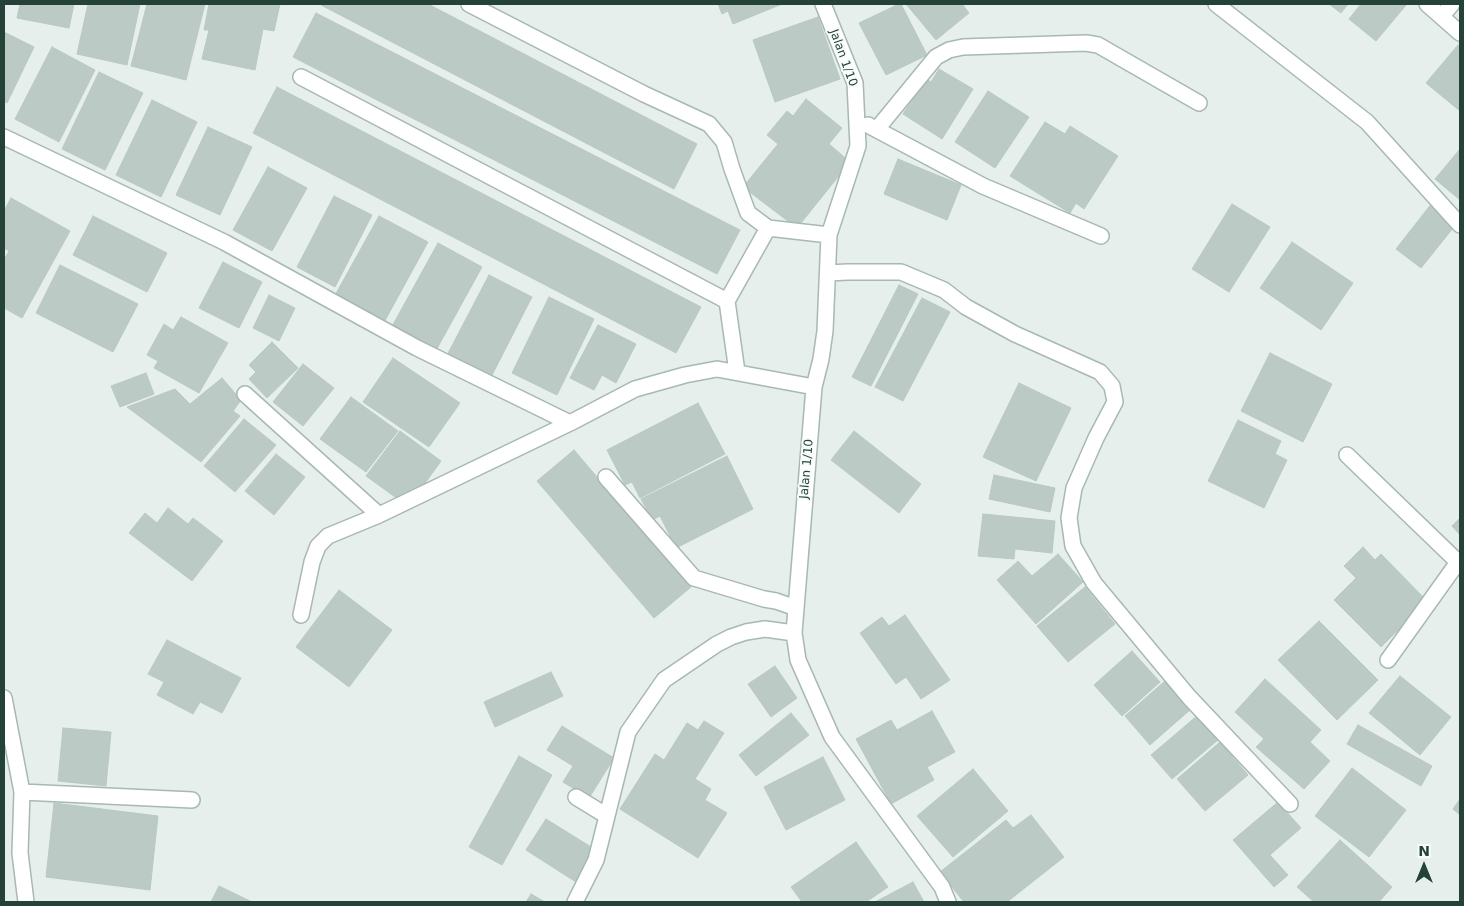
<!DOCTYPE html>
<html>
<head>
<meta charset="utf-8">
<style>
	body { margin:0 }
	#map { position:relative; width:1464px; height:906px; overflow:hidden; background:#e6efeb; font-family:"DejaVu Sans",sans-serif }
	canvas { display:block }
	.frame { position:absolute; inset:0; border:5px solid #24423a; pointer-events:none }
	.north { position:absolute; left:1399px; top:841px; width:50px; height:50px; -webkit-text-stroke:4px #f7fbf9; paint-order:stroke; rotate:0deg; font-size:14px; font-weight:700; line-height:20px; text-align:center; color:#24423a }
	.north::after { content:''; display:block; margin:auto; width:18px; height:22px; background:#24423a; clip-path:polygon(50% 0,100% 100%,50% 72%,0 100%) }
</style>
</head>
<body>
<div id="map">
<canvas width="1464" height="906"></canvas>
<div class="frame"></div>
<div class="north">N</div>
</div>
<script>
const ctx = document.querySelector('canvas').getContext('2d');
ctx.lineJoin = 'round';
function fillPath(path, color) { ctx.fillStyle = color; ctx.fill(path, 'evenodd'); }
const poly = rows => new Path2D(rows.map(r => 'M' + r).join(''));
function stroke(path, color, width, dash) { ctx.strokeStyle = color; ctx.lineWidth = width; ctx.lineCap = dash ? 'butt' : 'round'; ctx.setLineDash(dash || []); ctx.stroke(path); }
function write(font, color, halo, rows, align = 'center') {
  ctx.font = font + ' "DejaVu Sans",sans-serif'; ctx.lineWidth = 4; ctx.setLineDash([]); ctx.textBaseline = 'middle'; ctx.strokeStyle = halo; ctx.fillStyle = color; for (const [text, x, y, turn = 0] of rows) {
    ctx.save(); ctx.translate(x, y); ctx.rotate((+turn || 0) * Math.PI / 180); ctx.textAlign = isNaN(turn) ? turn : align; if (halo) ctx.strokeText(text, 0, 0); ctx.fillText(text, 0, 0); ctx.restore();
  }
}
const building = poly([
	[20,4,74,4,69,28,17,18,20,4],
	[88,4,140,4,127,65,77,54,88,4],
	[147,4,205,4,186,80,131,66,147,4],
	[209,4,280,4,274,31,263,29,255,70,202,59,209,30,204,30,209,4],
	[322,4,428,4,697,144,674,189,321,5,322,4],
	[718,4,782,4,733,24,728,11,722,14,718,4],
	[899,4,901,4,927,55,886,75,859,23,899,4],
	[906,4,962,4,969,13,936,40,906,4],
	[1329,4,1348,4,1341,13,1329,4],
	[1361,4,1407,4,1376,41,1349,19,1361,4],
	[316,13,740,230,717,274,293,57,316,13],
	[818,17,840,79,775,102,753,40,818,17],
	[4,32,34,47,7,103,4,101,4,32],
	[1458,45,1460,48,1460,111,1426,83,1458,45],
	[52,47,95,70,59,142,15,119,52,47],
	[939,69,973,89,942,139,903,114,926,79,931,82,939,69],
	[99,72,143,93,105,170,62,149,99,72],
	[277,87,701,307,676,353,253,133,277,87],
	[988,91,1029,117,995,168,955,142,988,91],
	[806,99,842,128,829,144,850,162,797,228,743,187,778,144,767,135,787,111,793,116,806,99],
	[152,100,197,122,161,197,116,175,152,100],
	[1045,122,1065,134,1070,126,1118,156,1084,209,1076,203,1070,213,1010,176,1045,122],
	[208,127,252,147,220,215,176,195,208,127],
	[1460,149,1460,200,1435,179,1460,149],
	[898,159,961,185,947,220,884,194,898,159],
	[268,167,307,188,272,251,233,230,268,167],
	[334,196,372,215,335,287,297,267,334,196],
	[11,198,70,231,22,318,4,308,4,260,9,251,4,248,4,211,11,198],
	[1432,203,1457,223,1421,268,1396,249,1432,203],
	[1232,204,1270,227,1229,292,1192,269,1232,204],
	[93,216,167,253,147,292,73,255,93,216],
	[379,216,428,242,382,326,333,299,379,216],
	[1292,242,1353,283,1321,330,1260,288,1292,242],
	[438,243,482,267,434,354,390,330,438,243],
	[223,262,262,282,239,328,199,308,223,262],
	[60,265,138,304,113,352,36,313,60,265],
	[489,275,532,297,489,381,445,359,489,275],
	[899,285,918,294,871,386,852,377,899,285],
	[269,295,295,308,279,341,253,328,269,295],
	[549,297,594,319,557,395,512,373,549,297],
	[922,298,950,312,903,401,875,387,922,298],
	[181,317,228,343,199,393,154,368,158,361,147,355,164,324,173,330,181,317],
	[598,325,636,344,616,383,602,375,594,390,570,378,598,325],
	[272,342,298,368,267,398,249,379,256,372,249,365,272,342],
	[1270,353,1332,384,1303,442,1241,411,1270,353],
	[393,358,460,403,429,447,363,402,393,358],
	[303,364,334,388,303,426,273,402,303,364],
	[146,373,154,394,120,407,111,386,146,373],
	[222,378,241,400,233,411,240,416,201,462,127,407,175,389,190,404,222,378],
	[1019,383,1071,408,1036,481,983,457,1019,383],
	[351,397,398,431,366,472,320,439,351,397],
	[698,403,725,454,640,498,632,482,625,485,607,450,698,403],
	[244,419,276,445,235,492,204,466,244,419],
	[1238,420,1281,441,1275,454,1287,460,1264,508,1208,481,1238,420],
	[400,431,441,461,418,493,412,488,402,502,366,476,400,431],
	[854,431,921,484,899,513,831,460,854,431],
	[574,450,691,587,654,618,537,481,574,450],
	[276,454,305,477,274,515,245,491,276,454],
	[727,456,753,509,676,548,660,516,652,520,641,499,727,456],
	[994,475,1055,488,1050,512,989,499,994,475],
	[168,508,188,524,193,518,223,541,192,581,129,533,145,513,157,523,168,508],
	[983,514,1055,521,1052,553,1015,549,1014,559,978,556,983,514],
	[1460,518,1460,535,1452,526,1460,518],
	[1363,547,1375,560,1381,554,1427,601,1381,647,1334,600,1356,578,1344,566,1363,547],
	[1058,554,1083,582,1036,624,997,580,1018,561,1032,576,1058,554],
	[1085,587,1115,624,1068,662,1037,626,1085,587],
	[339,590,392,630,349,687,296,647,339,590],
	[905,615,950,680,921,699,906,677,896,684,860,633,882,617,889,626,905,615],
	[1319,621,1378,680,1337,720,1278,660,1319,621],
	[167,640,241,678,222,713,200,702,193,714,157,695,164,682,148,674,167,640],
	[1132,651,1160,682,1122,716,1094,685,1132,651],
	[775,666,797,698,771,717,748,684,775,666],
	[551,672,563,696,495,727,484,702,551,672],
	[1400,676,1451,717,1420,755,1369,713,1400,676],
	[1265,679,1321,730,1310,742,1330,761,1304,789,1256,747,1264,739,1235,712,1265,679],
	[1165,681,1191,709,1150,745,1125,716,1165,681],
	[932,711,955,752,927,767,934,780,891,804,856,739,891,720,897,730,932,711],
	[791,713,809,735,756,776,739,755,791,713],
	[1198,715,1219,739,1172,779,1151,755,1198,715],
	[704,721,724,733,695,779,711,789,705,800,727,813,698,858,620,809,655,754,664,760,687,723,698,730,704,721],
	[1358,725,1432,766,1421,786,1347,744,1358,725],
	[562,726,614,758,589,798,563,782,573,766,547,750,562,726],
	[63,728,111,732,106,786,58,781,63,728],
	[1220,742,1248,775,1205,811,1177,779,1220,742],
	[519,756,552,775,502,865,469,847,519,756],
	[823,757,845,800,786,830,764,787,823,757],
	[1352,768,1406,810,1369,857,1315,816,1352,768],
	[973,769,1008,811,953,857,917,816,973,769],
	[1460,799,1460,815,1453,809,1460,799],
	[1278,802,1301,828,1270,855,1288,875,1274,887,1233,840,1278,802],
	[54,803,158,816,150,890,46,877,54,803],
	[1031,815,1064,857,1007,902,964,902,940,872,1006,820,1013,828,1031,815],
	[546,819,596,850,576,882,526,850,546,819],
	[1340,840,1392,887,1379,902,1314,902,1297,887,1340,840],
	[856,842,888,887,866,902,802,902,791,887,856,842],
	[913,882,924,902,875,902,913,882],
	[219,886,252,902,211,902,219,886],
	[531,894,545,902,526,902,531,894]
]);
fillPath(building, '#bbcac4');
stroke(building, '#b8c9c2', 1);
const minor = poly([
	[469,4,644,94,709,124,724,142,732,169,748,213,768,228],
	[823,4,855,83,858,146,829,235,825,331,821,359,814,387,794,633,798,660,832,737,942,887,948,902],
	[1216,4,1367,122,1460,225],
	[1427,4,1460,33],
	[1442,16,1452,4],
	[301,77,727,301,768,228,829,235],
	[868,125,983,186,1101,236],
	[877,129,936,57,949,50,963,47,1086,43,1098,45,1199,103],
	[4,137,224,242,417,348,570,423],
	[829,273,847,272,901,272,944,290,966,307,1015,334,1100,372,1112,386,1115,402,1096,438,1074,488,1069,518,1073,546,1094,583,1189,697,1290,804],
	[727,301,737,372],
	[245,394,379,515,570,423,635,389,685,375,717,369,814,387],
	[1347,455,1460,564],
	[606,477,694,578,764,599,776,601,796,608],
	[301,615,312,562,318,546,328,536,379,515],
	[1388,660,1458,562],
	[4,698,22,792,20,853,26,902],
	[22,792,192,800],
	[607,816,628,732,664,680,717,644,731,637,746,632,765,629,794,633],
	[575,902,596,860,607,816,576,797]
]);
stroke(minor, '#a8b8b2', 18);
stroke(minor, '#fff', 15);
write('12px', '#24423a', '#f7fbf9', [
	["Jalan 1/10",843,58,70],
	["Jalan 1/10",807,469,-85]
]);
</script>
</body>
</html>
